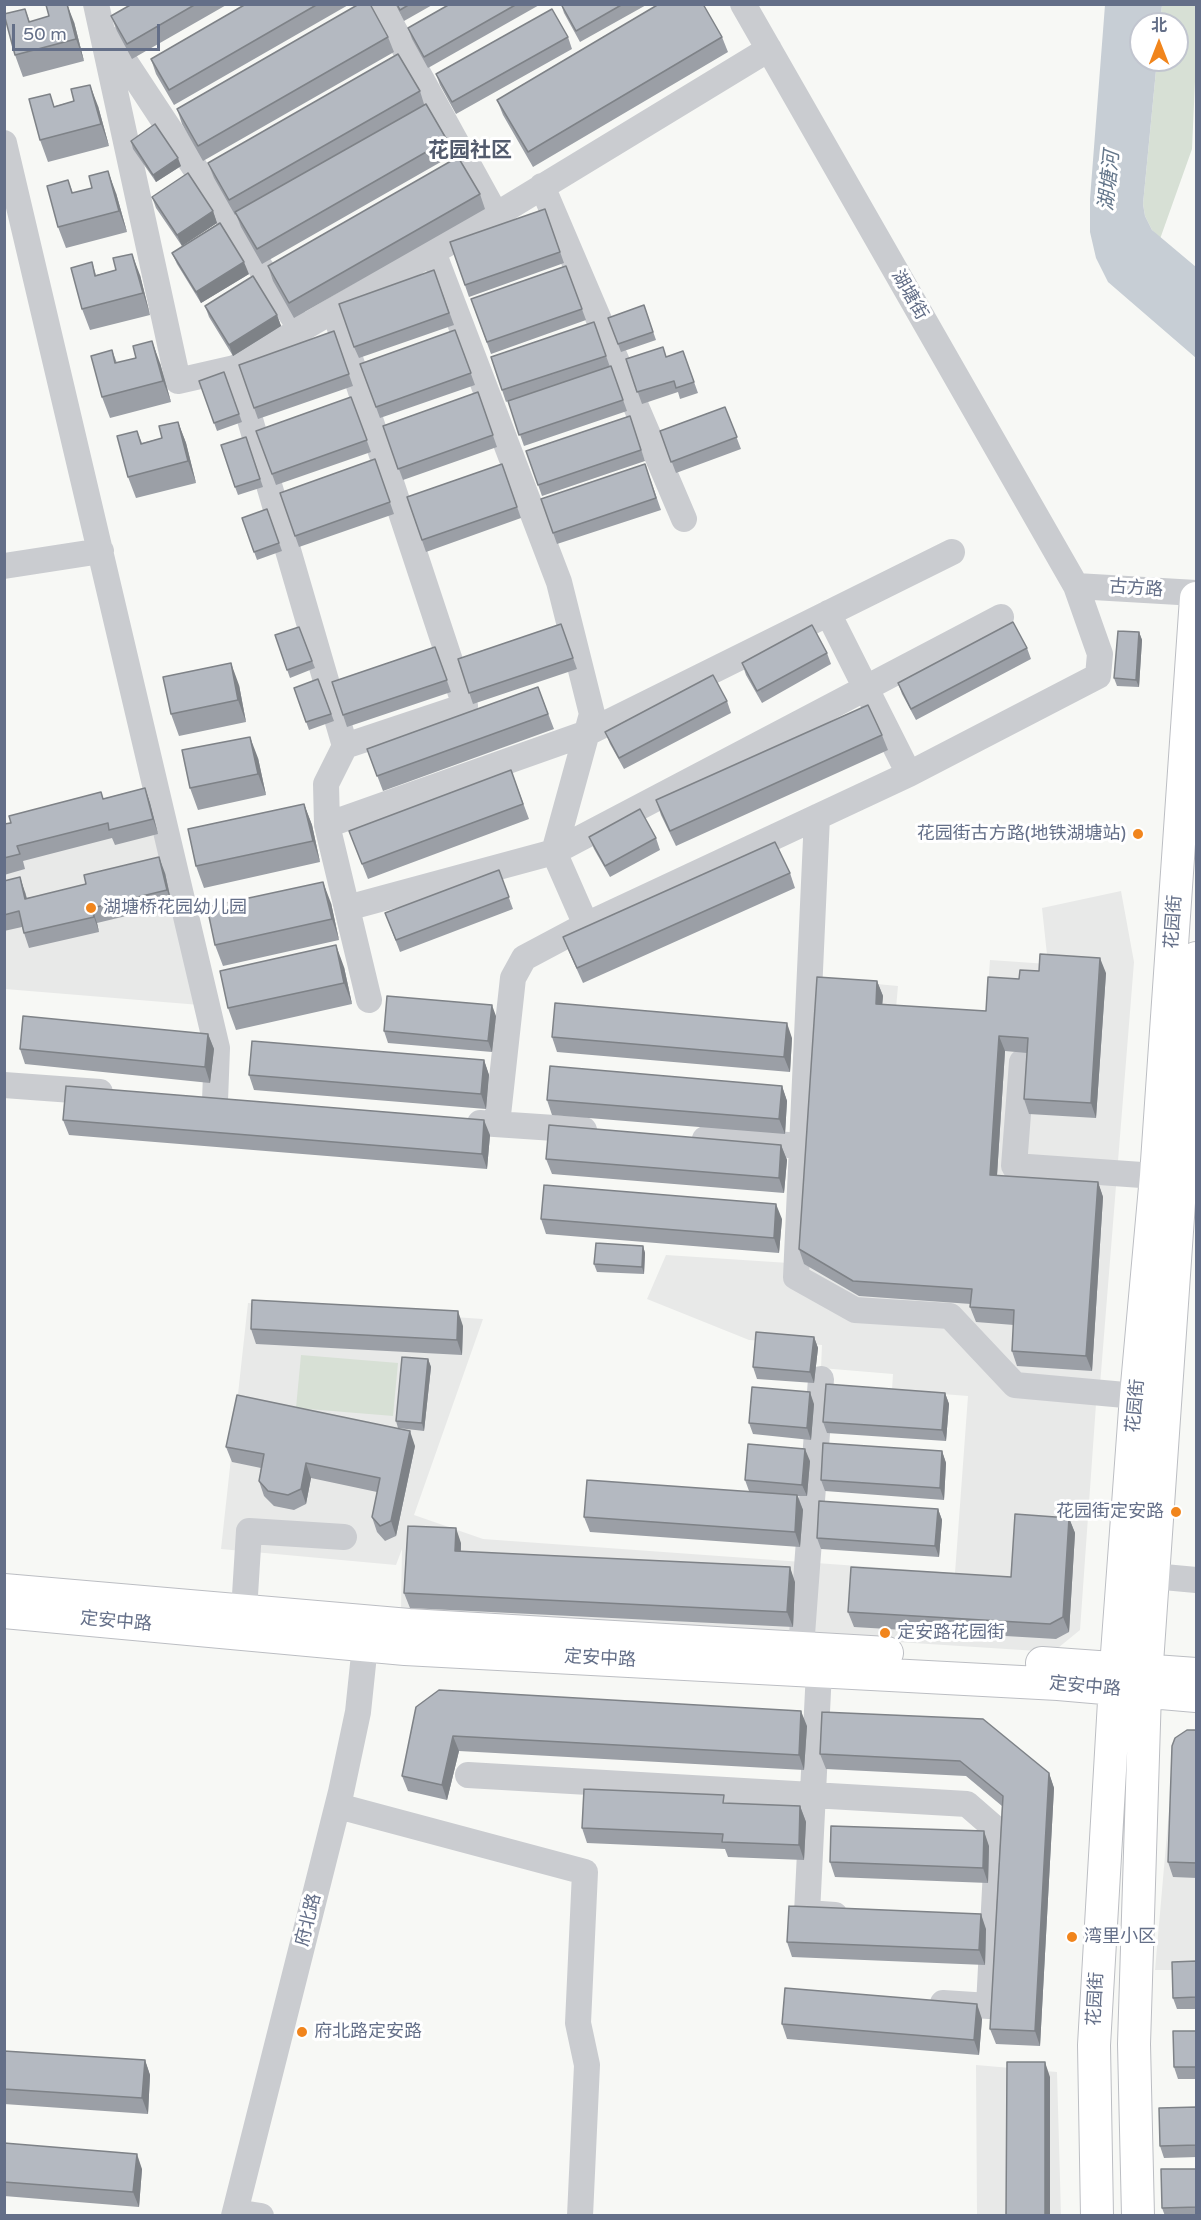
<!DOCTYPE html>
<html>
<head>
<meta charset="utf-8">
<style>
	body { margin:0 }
	#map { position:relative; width:1201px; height:2220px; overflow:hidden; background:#f7f8f5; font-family:"Varela Round","Noto Sans SC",sans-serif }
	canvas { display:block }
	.frame { position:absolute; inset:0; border:6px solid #646f88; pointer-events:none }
	.north { position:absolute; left:1129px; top:12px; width:60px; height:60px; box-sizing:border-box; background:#fff; border:2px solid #c1c5cf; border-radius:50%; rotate:0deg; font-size:16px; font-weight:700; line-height:24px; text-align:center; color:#646f88 }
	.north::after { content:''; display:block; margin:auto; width:21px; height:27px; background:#f1851c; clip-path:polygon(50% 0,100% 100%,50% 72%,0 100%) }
	.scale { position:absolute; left:12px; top:24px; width:148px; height:27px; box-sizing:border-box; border:3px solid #646f88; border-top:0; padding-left:8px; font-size:18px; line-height:21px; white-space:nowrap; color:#646f88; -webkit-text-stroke:4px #fff; paint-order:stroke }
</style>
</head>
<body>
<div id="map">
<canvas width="1201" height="2220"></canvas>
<div class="frame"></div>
<div class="north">北</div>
<div class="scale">50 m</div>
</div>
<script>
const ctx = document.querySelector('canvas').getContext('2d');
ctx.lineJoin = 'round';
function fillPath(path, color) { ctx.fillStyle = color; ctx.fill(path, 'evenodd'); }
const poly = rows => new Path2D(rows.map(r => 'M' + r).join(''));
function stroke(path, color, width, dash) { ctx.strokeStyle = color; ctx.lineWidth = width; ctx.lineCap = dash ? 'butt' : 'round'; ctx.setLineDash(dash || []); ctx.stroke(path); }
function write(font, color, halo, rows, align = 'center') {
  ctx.font = font + ' "Varela Round","Noto Sans SC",sans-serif'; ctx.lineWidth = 6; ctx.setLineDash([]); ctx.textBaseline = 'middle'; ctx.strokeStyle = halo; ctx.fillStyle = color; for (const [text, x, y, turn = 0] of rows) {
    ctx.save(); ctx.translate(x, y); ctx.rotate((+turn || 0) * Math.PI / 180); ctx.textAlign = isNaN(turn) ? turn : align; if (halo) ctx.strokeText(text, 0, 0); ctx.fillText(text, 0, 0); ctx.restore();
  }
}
fillPath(poly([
	[151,791,200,1005,5,989,4,828],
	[1121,891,1134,962,1100,1385,1014,1376,951,1308,857,1303,790,1263,787,1278,851,1319,948,1323,1014,1393,1096,1404,1080,1630,1053,1652,401,1610,402,1549,396,1565,221,1549,248,1303,483,1319,414,1515,483,1539,955,1573,968,1396,892,1390,893,1374,821,1368,822,1345,749,1340,647,1299,666,1255,789,1263,801,977,898,986,896,1008,986,1016,990,960,1048,964,1042,908],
	[1196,1738,1196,1970,1155,1970,1173,1765],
	[976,2065,1057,2072,1061,2215,977,2215]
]), '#e8e9e8');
fillPath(poly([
	[1162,5,1196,5,1196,59,1192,149,1160,239,1152,230,1145,216,1143,204,1157,60,1177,60,1177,24,1160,24],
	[301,1355,398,1363,393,1416,296,1408]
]), '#d7e0d5');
fillPath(poly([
	[1105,5,1162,5,1160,24,1141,24,1141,60,1157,60,1143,204,1145,216,1152,230,1196,267,1196,358,1108,282,1096,258,1090,232,1090,199]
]), '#c7ced5');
const major = poly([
	[4,1590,409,1625,887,1653],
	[4,1612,405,1649,1058,1684,1196,1696],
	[1042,1663,1196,1674],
	[1097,2216,1094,2045,1116,1667,1136,1396,1156,1176,1196,598],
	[1138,2216,1134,2044,1145,1692,1196,958]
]);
stroke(major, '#bcbec3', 34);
stroke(poly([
	[96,4,178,381,235,368,496,215,769,49],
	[380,4,496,215],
	[110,39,301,329],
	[4,143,217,1048,215,1101],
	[542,186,684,519],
	[433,252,559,582,592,714,554,852,586,925],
	[334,310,465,706,345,746],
	[235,368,345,746,326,784,327,825,369,1000],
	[4,566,101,551],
	[1076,586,1196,593],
	[828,613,909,774],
	[817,817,796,1277,855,1310,950,1316,1015,1385,1136,1396],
	[327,825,587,733,952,552],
	[347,908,554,852,1001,617],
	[1022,1062,1014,1166,1156,1176],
	[4,1085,100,1092],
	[480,1123,584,1130],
	[497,1124,513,978,524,958,586,925,909,774,1098,676,1100,654,1076,586,743,4],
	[705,1139,802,1146],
	[1153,1576,1196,1580],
	[244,1611,249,1531,344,1537],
	[801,1648,821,1379],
	[819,1671,807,1913,835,1915],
	[468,1775,967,1804,998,1831,989,2006,943,2003],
	[338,1806,585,1872,578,2023,587,2065,580,2216],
	[235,2212,261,2216],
	[234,2216,341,1792,358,1712,367,1626]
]), '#caccd0', 26);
stroke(major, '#fff', 32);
fillPath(poly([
	[132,4,228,4,132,59,117,31,111,16],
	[246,4,350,4,174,105,156,74,151,59],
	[395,4,434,4,404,21],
	[450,4,541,4,428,68,412,39,408,28],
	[561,4,648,4,580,42,564,13],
	[25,9,30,22,74,22,84,61,23,77,15,55],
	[388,37,394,52,203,161,182,124,177,109],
	[568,37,572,49,456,114,440,85,436,74],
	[722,37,728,52,533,167,503,115,497,100],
	[420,91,424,104,447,140,453,155,262,264,241,227,236,214,235,215,214,178,208,163],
	[74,101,98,106,109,146,48,162,40,140,55,106],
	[131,141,181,166,156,182,133,149],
	[68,180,73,193,116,193,127,232,66,248,58,227],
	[480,194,485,209,294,318,273,281,268,266],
	[152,197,213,211,217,223,182,246,156,208],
	[545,209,564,263,469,297,450,242],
	[172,253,249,274,201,303,177,264],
	[92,262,96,275,116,270,140,275,150,315,90,330,82,309],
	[566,266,586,320,491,354,471,299],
	[434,270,454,325,359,358,354,347],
	[644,305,656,340,621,352,608,318],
	[205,306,277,315,281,326,233,356,209,317],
	[594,322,610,367,611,366,627,411,524,446,508,401,506,402,491,357],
	[455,330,475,385,380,418,360,364],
	[334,331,353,386,258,419,239,365],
	[112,350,117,363,160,363,171,402,110,418,102,397],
	[683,351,698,393,680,399,678,392,642,404,626,359,666,357],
	[224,372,242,422,217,431,199,381],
	[478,392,497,447,403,480,383,426],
	[351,397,371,452,276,485,256,431],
	[725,407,741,449,676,473,660,431],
	[630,416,645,461,542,496,526,451],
	[178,422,186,443,196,483,136,498,128,477,137,431,142,443,162,438],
	[246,437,263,487,238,495,235,487],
	[375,459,394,514,299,547,280,493],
	[502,464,521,518,426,552,407,497],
	[645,464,661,510,557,544,541,499],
	[267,509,282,551,257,560,242,518],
	[561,624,577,669,473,704,458,659],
	[299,627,315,668,290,678,275,635],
	[1139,632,1142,640,1139,687,1117,686,1114,678],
	[435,647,451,692,347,727,332,682],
	[1027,648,1031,659,916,720,902,694,898,683],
	[827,653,831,664,762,703,746,675,742,663],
	[318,679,334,721,309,730,294,688],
	[239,685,246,722,179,736,171,714],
	[538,687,554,729,383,791,367,749],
	[727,701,731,713,624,769,610,744,605,732],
	[882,735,888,750,676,846,661,815,656,800],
	[258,758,266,795,198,810,190,788],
	[511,770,529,819,368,879,349,831],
	[145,788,150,803,158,834,115,845,112,838,23,861,25,869,4,875,4,824],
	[304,804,312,825,320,862,204,888,196,866],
	[589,837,656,838,660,850,610,877,594,849],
	[499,870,513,909,400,952,385,913],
	[165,873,172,905,97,923,99,932,29,948,22,927,4,931,4,881,25,892,27,898],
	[790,873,795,888,583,983,569,952,563,937],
	[331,903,339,940,223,966,215,945],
	[344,967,352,1004,236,1030,228,1008],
	[1039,971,1106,973,1096,1118,1029,1114,1024,1099,1027,1053,1005,1051,997,1176,1098,1182,1103,1197,1092,1371,1017,1366,1012,1351,1014,1325,976,1322,970,1307,971,1304,859,1296,804,1264,799,1249,877,981,883,996,882,1005,986,1011,1019,979],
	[496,1016,492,1052,388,1043,384,1031],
	[208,1034,214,1049,210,1083,25,1064,20,1049],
	[552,1037,792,1038,790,1072,557,1052],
	[484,1060,489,1075,486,1109,254,1090,249,1075],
	[782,1086,787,1101,785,1134,552,1115,547,1100],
	[63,1120,490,1135,487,1169,69,1135],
	[781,1145,787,1160,784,1193,552,1174,546,1159],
	[541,1219,782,1219,779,1253,546,1234],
	[643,1246,645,1253,644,1274,597,1272,594,1264],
	[463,1326,462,1355,256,1344,251,1329],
	[814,1337,818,1348,814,1383,757,1379,753,1367],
	[428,1359,431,1367,424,1431,398,1428,396,1421],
	[945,1393,949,1404,946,1441,827,1433,823,1422],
	[814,1404,811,1440,753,1434,749,1423],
	[415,1446,396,1536,385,1541,377,1532,372,1517,377,1492,311,1478,306,1504,294,1510,274,1506,264,1496,259,1481,261,1468,232,1462,226,1447],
	[942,1451,946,1463,944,1500,825,1491,821,1480],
	[810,1461,807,1496,798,1496,803,1510,800,1547,590,1532,584,1517,749,1491,745,1480],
	[938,1509,942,1520,939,1557,821,1549,817,1538],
	[1069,1518,1075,1533,1069,1632,1056,1639,854,1627,848,1612,1011,1577],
	[461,1543,461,1551,795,1582,793,1627,410,1608,404,1593],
	[416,1707,807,1726,804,1770,459,1751,447,1800,408,1791,402,1776],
	[822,1712,1049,1773,1054,1788,1040,2046,996,2044,990,2029,1002,1806,966,1776,826,1769,820,1754],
	[1197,1730,1197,1878,1173,1877,1168,1862],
	[727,1803,800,1806,806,1822,804,1860,728,1857,725,1849,587,1843,582,1828],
	[989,1846,988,1883,835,1877,830,1862],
	[986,1929,985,1965,792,1957,787,1942],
	[1197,1961,1197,2009,1177,2009,1173,1998],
	[982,2019,979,2055,787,2039,782,2024],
	[1197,2031,1197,2079,1178,2079,1174,2067],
	[4,2051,145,2060,150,2075,148,2114,4,2104],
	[1197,2107,1197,2157,1164,2158,1160,2146],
	[4,2143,142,2169,139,2207,4,2196],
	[1197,2169,1197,2216,1165,2216,1162,2208]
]), '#9b9fa6');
fillPath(poly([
	[67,4,74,22,84,61,76,39],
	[90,85,98,106,109,146,101,124],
	[178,158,181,166,156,182,153,175],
	[108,171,116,193,127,232,119,211],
	[213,211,217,223,182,246,177,235],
	[132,254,140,275,150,315,143,293],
	[244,262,249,274,201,303,196,292],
	[277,315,281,326,233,356,229,345],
	[152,341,160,363,171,402,163,381],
	[178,422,186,443,196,483,188,461],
	[1139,632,1142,640,1139,687,1136,680],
	[231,663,239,685,246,722,238,700],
	[250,737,258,758,266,795,258,774],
	[145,788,150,803,158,834,153,819],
	[304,804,312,825,320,862,313,841],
	[159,857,165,873,172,905,167,890],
	[20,877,25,892,30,914,25,899],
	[323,882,331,903,339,940,332,919],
	[92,908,97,923,99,932,94,917],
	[336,945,344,967,352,1004,344,983],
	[1100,958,1106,973,1096,1118,1091,1103],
	[877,981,883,996,881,1019,876,1004],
	[492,1005,496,1016,492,1052,488,1041],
	[787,1023,792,1038,790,1072,784,1057],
	[208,1034,214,1049,210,1083,205,1067],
	[999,1036,1005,1051,996,1190,990,1175],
	[484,1060,489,1075,486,1109,481,1094],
	[782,1086,787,1101,785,1134,779,1119],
	[484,1120,490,1135,487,1169,482,1154],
	[781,1145,787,1160,784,1193,779,1178],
	[1098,1182,1103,1197,1092,1371,1086,1356],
	[776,1204,782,1219,779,1253,774,1238],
	[643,1246,645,1253,644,1274,642,1267],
	[458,1311,463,1326,462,1355,457,1340],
	[814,1337,818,1348,814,1383,810,1372],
	[428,1359,431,1367,424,1431,422,1423],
	[810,1392,814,1404,811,1440,807,1428],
	[945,1393,949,1404,946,1441,942,1430],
	[410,1431,415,1446,396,1536,391,1521],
	[805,1449,810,1461,807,1496,802,1485],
	[942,1451,946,1463,944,1500,940,1488],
	[306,1463,311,1478,306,1504,301,1489],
	[797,1495,803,1510,800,1547,795,1532],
	[938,1509,942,1520,939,1557,935,1546],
	[1069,1518,1075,1533,1069,1632,1063,1617],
	[456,1528,461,1543,460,1566,455,1551],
	[790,1567,795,1582,793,1627,787,1612],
	[801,1711,807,1726,804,1770,799,1755],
	[453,1736,459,1751,447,1800,442,1785],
	[1049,1773,1054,1788,1040,2046,1035,2031],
	[800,1806,806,1822,804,1860,799,1845],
	[984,1831,989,1846,988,1883,983,1868],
	[981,1914,986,1929,985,1965,979,1950],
	[977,2004,982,2019,979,2055,974,2040],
	[145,2060,150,2075,148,2114,142,2098],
	[1045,2062,1050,2077,1050,2216,1045,2216],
	[137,2154,142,2169,139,2207,133,2192]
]), '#7e8287');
const building = poly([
	[67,4,76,39,15,55,4,14,25,9,29,22,49,16,46,5,67,4],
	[132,4,196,4,127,44,111,16,132,4],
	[246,4,318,4,169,90,151,59,246,4],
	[359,4,370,4,388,37,198,146,177,109,359,4],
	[397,4,410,4,400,10,397,4],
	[450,4,517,4,424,57,408,28,450,4],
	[561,4,623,4,576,31,561,4],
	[659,4,703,4,722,37,528,152,497,100,659,4],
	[552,9,568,37,452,102,436,74,552,9],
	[398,54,420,91,229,200,208,163,398,54],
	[90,85,101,124,40,140,29,99,50,94,54,107,74,101,71,89,90,85],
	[426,104,447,140,257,249,235,212,426,104],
	[155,124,178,158,153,175,131,141,155,124],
	[458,157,480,194,289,303,268,266,458,157],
	[108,171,119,211,58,227,47,186,68,180,72,193,92,188,89,176,108,171],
	[188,173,213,211,177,235,152,197,188,173],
	[545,209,560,252,465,285,450,242,545,209],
	[220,223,244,262,196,292,172,253,220,223],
	[132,254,143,293,82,309,71,268,92,262,95,276,116,270,113,258,132,254],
	[566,266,582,309,487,342,471,299,566,266],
	[434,270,449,313,354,347,339,304,434,270],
	[253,276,277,315,229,345,205,306,253,276],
	[644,305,653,332,618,344,608,318,644,305],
	[594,322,606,356,502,390,491,357,594,322],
	[455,330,471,373,376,407,360,364,455,330],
	[334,331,349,374,254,408,239,365,334,331],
	[152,341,163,381,102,397,91,356,112,350,115,363,136,358,133,346,152,341],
	[663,347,666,357,683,351,694,382,676,388,674,381,637,392,626,359,663,347],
	[611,366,623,400,519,435,508,401,611,366],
	[224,372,239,414,214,423,199,381,224,372],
	[478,392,493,435,398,469,383,426,478,392],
	[351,397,367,440,272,474,256,431,351,397],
	[725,407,737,437,671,462,660,431,725,407],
	[630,416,641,450,538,485,526,451,630,416],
	[178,422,188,461,128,477,117,436,137,431,141,444,162,438,159,426,178,422],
	[246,437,260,479,235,487,221,445,246,437],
	[375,459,390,502,295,536,280,493,375,459],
	[502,464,517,507,422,540,407,497,502,464],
	[645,464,656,498,553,533,541,499,645,464],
	[267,509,279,543,254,552,242,518,267,509],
	[1013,622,1027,648,911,709,898,683,1013,622],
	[561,624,573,658,469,693,458,659,561,624],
	[812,625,827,653,757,691,742,663,812,625],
	[299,627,312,661,287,670,275,635,299,627],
	[1118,631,1139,632,1136,680,1114,678,1118,631],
	[435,647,447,680,343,715,332,682,435,647],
	[231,663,238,700,171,714,163,677,231,663],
	[713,675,727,701,619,758,605,732,713,675],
	[318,679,331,714,306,722,294,688,318,679],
	[538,687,548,714,377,776,367,749,538,687],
	[868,705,882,735,670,831,656,800,868,705],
	[250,737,258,774,190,788,182,750,250,737],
	[511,770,523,804,362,864,349,831,511,770],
	[145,788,153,819,109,830,108,823,17,846,20,854,4,858,4,824,11,823,9,816,101,792,103,799,145,788],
	[304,804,313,841,196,866,188,829,304,804],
	[640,809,656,838,605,866,589,837,640,809],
	[775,842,790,873,577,968,563,937,775,842],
	[159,857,167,890,92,908,94,917,24,933,19,911,4,915,4,881,20,877,25,899,86,884,84,875,159,857],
	[499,870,509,897,396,940,385,913,499,870],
	[323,882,332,919,215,945,207,907,323,882],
	[336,945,344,983,228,1008,220,971,336,945],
	[1040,954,1100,958,1091,1103,1024,1099,1028,1038,999,1036,990,1175,1098,1182,1086,1356,1012,1351,1014,1310,970,1307,972,1289,853,1281,799,1249,817,977,877,981,876,1004,986,1011,988,977,1019,979,1020,970,1039,971,1040,954],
	[387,996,492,1005,488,1041,384,1031,387,996],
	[555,1003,787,1023,784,1057,552,1037,555,1003],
	[23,1016,208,1034,205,1067,20,1049,23,1016],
	[252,1041,484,1060,481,1094,249,1075,252,1041],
	[550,1066,782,1086,779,1119,547,1100,550,1066],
	[66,1086,484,1120,482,1154,63,1120,66,1086],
	[549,1125,781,1145,779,1178,546,1159,549,1125],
	[544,1185,776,1204,774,1238,541,1219,544,1185],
	[596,1243,643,1246,642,1267,594,1264,596,1243],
	[252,1300,458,1311,457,1340,251,1329,252,1300],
	[756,1332,814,1337,810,1372,753,1367,756,1332],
	[402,1357,428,1359,422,1423,396,1421,402,1357],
	[826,1384,945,1393,942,1430,823,1422,826,1384],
	[752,1387,810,1392,807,1428,749,1423,752,1387],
	[237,1395,410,1431,391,1521,380,1526,372,1517,380,1478,306,1463,301,1489,288,1495,268,1491,259,1481,264,1454,226,1447,237,1395],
	[823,1443,942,1451,940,1488,821,1480,823,1443],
	[748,1444,805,1449,802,1485,745,1480,748,1444],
	[587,1480,797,1495,795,1532,584,1517,587,1480],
	[819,1501,938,1509,935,1546,817,1538,819,1501],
	[1015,1514,1069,1518,1063,1617,1050,1624,848,1612,851,1567,1011,1577,1015,1514],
	[408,1526,456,1528,455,1551,790,1567,787,1612,404,1593,408,1526],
	[439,1690,801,1711,799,1755,453,1736,442,1785,402,1776,416,1707,439,1690],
	[822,1712,983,1719,1049,1773,1035,2031,990,2029,1003,1796,960,1761,820,1754,822,1712],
	[1187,1730,1197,1730,1197,1863,1168,1862,1172,1746,1175,1738,1187,1730],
	[584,1789,724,1795,723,1803,800,1806,799,1845,722,1842,723,1834,582,1828,584,1789],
	[831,1826,984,1831,983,1868,830,1862,831,1826],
	[789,1906,981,1914,979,1950,787,1942,789,1906],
	[1197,1961,1197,1997,1173,1998,1172,1962,1197,1961],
	[785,1988,977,2004,974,2040,782,2024,785,1988],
	[1173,2031,1197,2031,1197,2067,1174,2067,1173,2031],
	[4,2051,145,2060,142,2098,4,2089,4,2051],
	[1007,2062,1045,2062,1045,2216,1006,2216,1007,2062],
	[1197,2107,1197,2145,1160,2146,1159,2108,1197,2107],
	[4,2143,137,2154,133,2192,4,2182,4,2143],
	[1161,2169,1197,2169,1197,2207,1162,2208,1161,2169]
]);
fillPath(building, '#b4b9c1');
stroke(building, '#7e8287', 1.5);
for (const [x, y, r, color] of [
	[1138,834,6,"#f1851c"],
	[91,908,6,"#f1851c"],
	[1176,1512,6,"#f1851c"],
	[885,1633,6,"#f1851c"],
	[1072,1937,6,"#f1851c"],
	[302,2032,6,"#f1851c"]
]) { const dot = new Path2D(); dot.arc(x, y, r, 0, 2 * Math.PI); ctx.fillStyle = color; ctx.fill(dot); stroke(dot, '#fff', 2); }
write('18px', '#646f88', '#fff', [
	["湖塘街",909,295,60],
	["古方路",1136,589,4],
	["花园街",1174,922,-86],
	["花园街",1136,1406,-85],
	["定安中路",116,1622,5],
	["定安中路",600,1659,3],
	["定安中路",1085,1687,5],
	["府北路",309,1920,-76],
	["花园街",1096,1999,-87]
]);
write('18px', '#646f88', '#fff', [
	["花园街古方路(地铁湖塘站)",1126,834,"right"],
	["湖塘桥花园幼儿园",103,908],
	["花园街定安路",1164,1512,"right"],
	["定安路花园街",897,1633],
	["湾里小区",1084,1937],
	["府北路定安路",314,2032]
], 'left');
write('italic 20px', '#65778b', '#fff', [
	["湖塘河",1110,181,-84]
]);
write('bold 21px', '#535b6d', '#fff', [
	["花园社区",470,151]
]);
</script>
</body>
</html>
